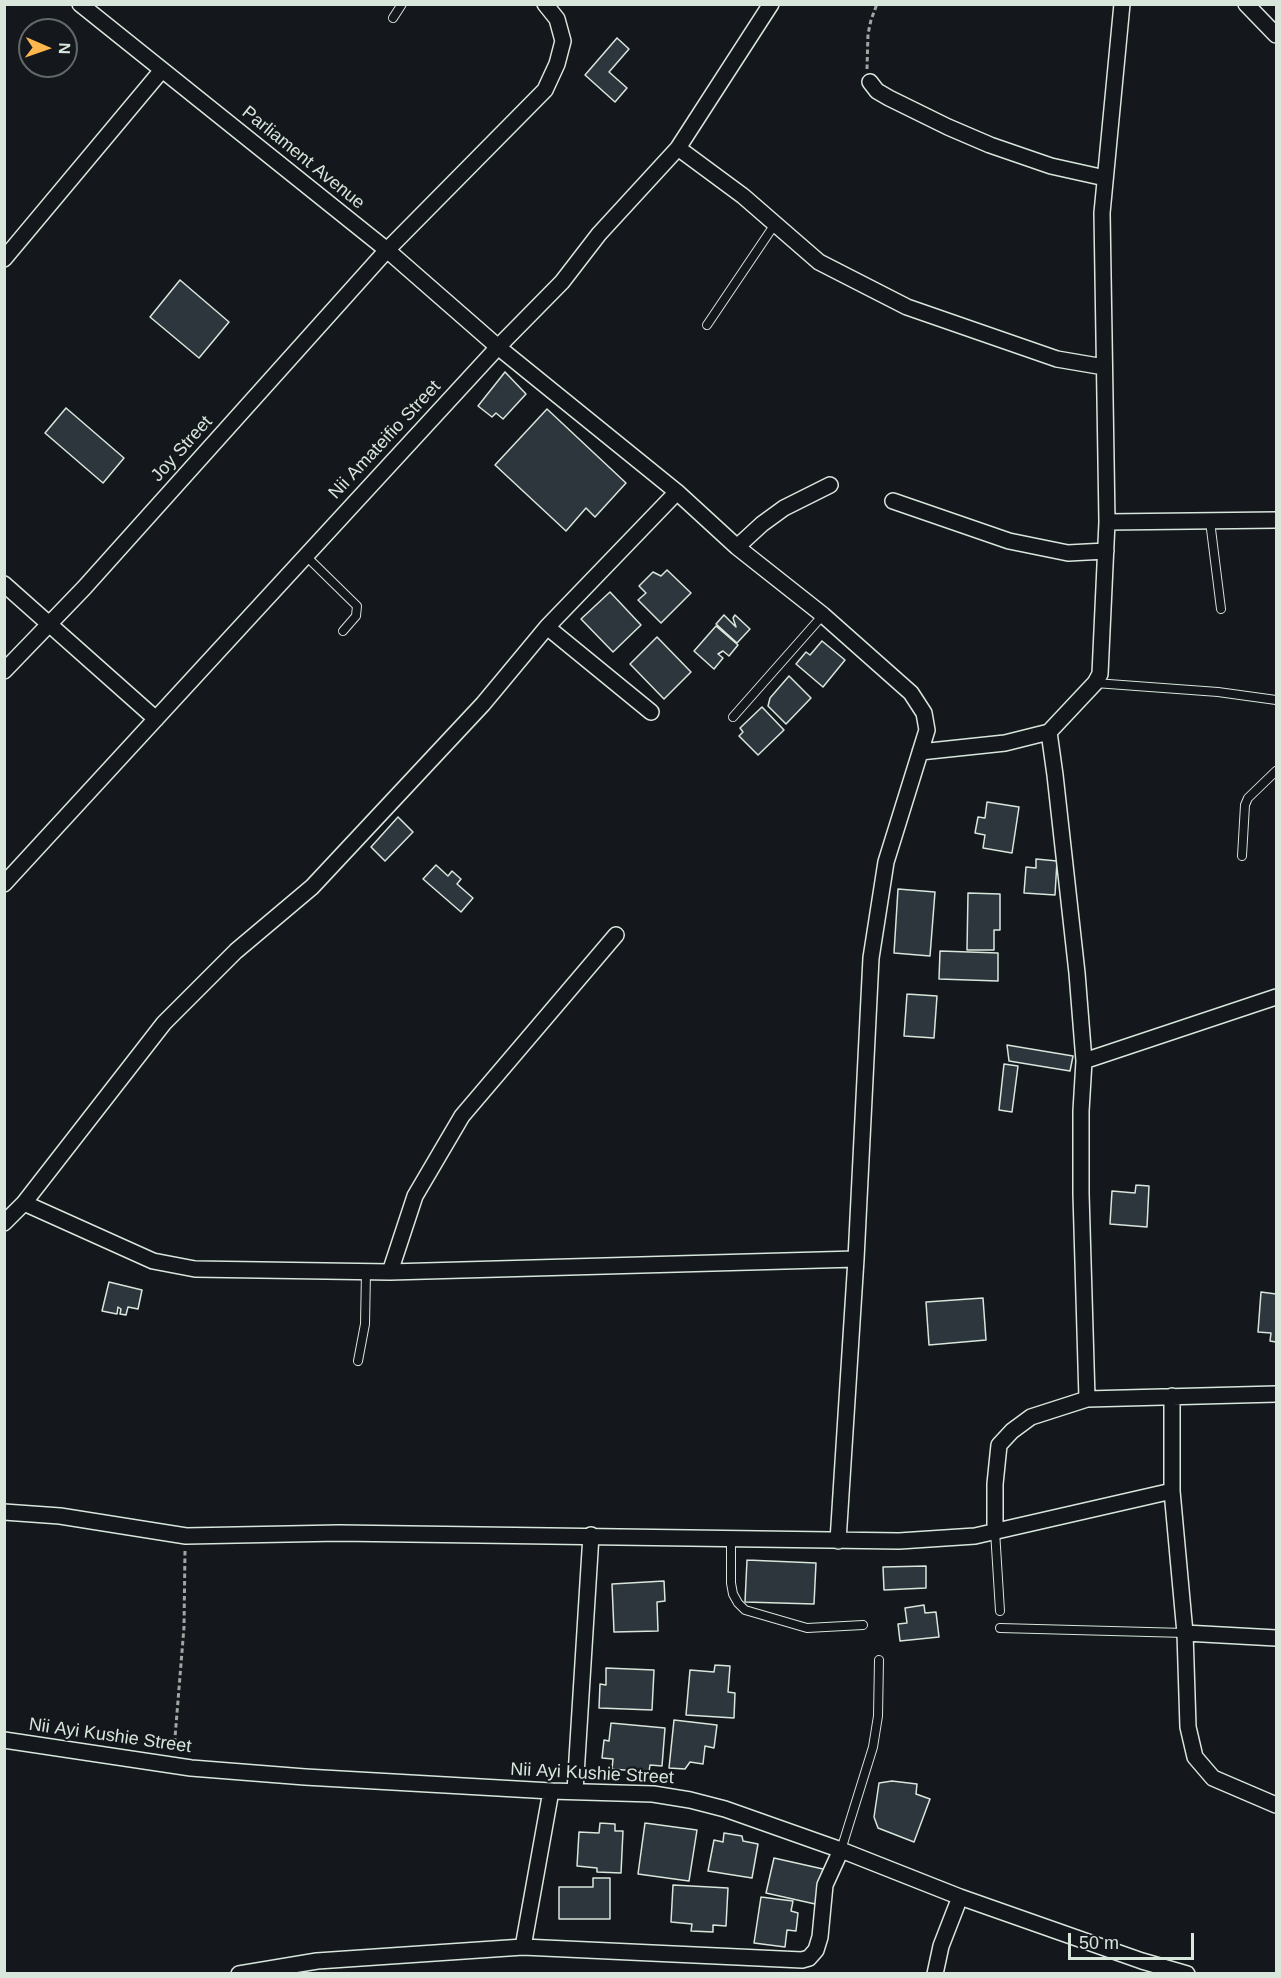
<!DOCTYPE html>
<html>
<head>
<meta charset="utf-8">
<style>
	body { margin:0 }
	#map { position:relative; width:1281px; height:1978px; overflow:hidden; background:#14181c; font-family:Helvetica,sans-serif }
	canvas { display:block }
	.frame { position:absolute; inset:0; border:6px solid #d8e6dc; pointer-events:none }
	.north { position:absolute; left:18px; top:18px; width:60px; height:60px; box-sizing:border-box; background:#14181c; border:2px solid #626a69; border-radius:50%; rotate:92deg; font-size:16px; font-weight:700; line-height:24px; text-align:center; color:#d8e6dc }
	.north::after { content:''; display:block; margin:auto; width:21px; height:27px; background:#ffb74d; clip-path:polygon(50% 0,100% 100%,50% 72%,0 100%) }
	.scale { position:absolute; left:1068px; top:1933px; width:126px; height:27px; box-sizing:border-box; border:3px solid #d8e6dc; border-top:0; padding-left:8px; font-size:18px; line-height:21px; white-space:nowrap; color:#d8e6dc; -webkit-text-stroke:4px #14181c; paint-order:stroke }
</style>
</head>
<body>
<div id="map">
<canvas width="1281" height="1978"></canvas>
<div class="frame"></div>
<div class="north">N</div>
<div class="scale">50 m</div>
</div>
<script>
const ctx = document.querySelector('canvas').getContext('2d');
ctx.lineJoin = 'round';
function fillPath(path, color) { ctx.fillStyle = color; ctx.fill(path, 'evenodd'); }
const poly = rows => new Path2D(rows.map(r => 'M' + r).join(''));
function stroke(path, color, width, dash) { ctx.strokeStyle = color; ctx.lineWidth = width; ctx.lineCap = dash ? 'butt' : 'round'; ctx.setLineDash(dash || []); ctx.stroke(path); }
function write(font, color, halo, rows, align = 'center') {
  ctx.font = font + ' Helvetica,sans-serif'; ctx.lineWidth = 4.5; ctx.setLineDash([]); ctx.textBaseline = 'middle'; ctx.strokeStyle = halo; ctx.fillStyle = color; for (const [text, x, y, turn = 0] of rows) {
    ctx.save(); ctx.translate(x, y); ctx.rotate((+turn || 0) * Math.PI / 180); ctx.textAlign = isNaN(turn) ? turn : align; if (halo) ctx.strokeText(text, 0, 0); ctx.fillText(text, 0, 0); ctx.restore();
  }
}
const building = poly([
	[617,38,629,49,609,72,627,88,615,102,585,75,617,38],
	[180,280,229,322,199,358,150,317,180,280],
	[505,372,526,394,503,419,496,413,492,417,478,406,505,372],
	[66,408,124,458,103,483,45,433,66,408],
	[547,409,626,483,595,517,586,508,566,531,495,465,547,409],
	[667,570,691,593,661,623,638,600,646,593,639,586,653,572,661,576,667,570],
	[610,592,641,625,613,652,581,619,610,592],
	[724,615,736,627,733,618,735,615,750,629,737,643,716,624,724,615],
	[716,626,738,645,729,656,723,651,718,654,723,658,714,669,694,651,716,626],
	[657,637,691,672,664,699,630,664,657,637],
	[822,641,845,660,823,687,796,664,806,652,810,655,822,641],
	[789,676,811,698,786,724,768,706,770,698,789,676],
	[762,707,784,730,758,755,739,736,743,732,740,728,762,707],
	[987,802,1019,807,1012,853,983,848,985,835,975,833,978,817,985,818,987,802],
	[398,817,413,832,385,861,371,847,398,817],
	[1036,859,1057,861,1055,895,1024,893,1026,867,1036,868,1036,859],
	[436,865,448,876,452,871,461,879,457,884,473,898,461,912,423,879,436,865],
	[898,889,935,892,930,956,894,953,898,889],
	[968,893,1000,894,1000,930,994,930,994,950,967,950,968,893],
	[940,951,998,953,998,981,939,979,940,951],
	[907,994,937,996,934,1038,904,1036,907,994],
	[1007,1045,1073,1056,1070,1071,1009,1061,1007,1045],
	[1004,1064,1018,1066,1012,1112,999,1110,1004,1064],
	[1136,1185,1149,1186,1147,1227,1110,1224,1112,1191,1135,1193,1136,1185],
	[109,1282,142,1290,138,1309,128,1307,126,1315,120,1314,121,1309,118,1307,117,1314,102,1311,109,1282],
	[1261,1292,1276,1294,1276,1342,1270,1341,1271,1333,1258,1332,1261,1292],
	[983,1298,986,1340,929,1345,926,1302,983,1298],
	[747,1560,816,1563,814,1604,745,1602,747,1560],
	[926,1566,926,1588,884,1590,883,1567,926,1566],
	[664,1581,665,1601,657,1602,658,1631,614,1632,612,1584,664,1581],
	[924,1605,925,1613,936,1612,939,1637,900,1641,898,1624,907,1623,905,1608,924,1605],
	[715,1665,730,1666,728,1692,735,1693,734,1718,686,1715,690,1670,714,1672,715,1665],
	[606,1668,654,1670,652,1710,599,1708,600,1684,606,1685,606,1668],
	[674,1720,717,1725,714,1748,705,1746,703,1764,690,1762,685,1769,669,1768,674,1720],
	[611,1723,665,1728,662,1766,650,1765,649,1772,612,1769,613,1759,602,1758,604,1740,609,1741,611,1723],
	[892,1781,917,1784,916,1794,930,1799,914,1842,878,1828,874,1817,879,1783,892,1781],
	[600,1823,615,1824,615,1831,623,1831,621,1873,597,1872,597,1868,577,1866,579,1832,599,1833,600,1823],
	[645,1823,697,1830,689,1881,638,1874,645,1823],
	[724,1833,742,1836,743,1841,758,1844,752,1878,708,1871,714,1840,723,1842,724,1833],
	[774,1858,823,1869,815,1904,766,1893,774,1858],
	[593,1878,610,1878,610,1919,559,1919,559,1887,593,1887,593,1878],
	[673,1885,728,1888,726,1926,713,1925,713,1932,691,1931,692,1924,671,1922,673,1885],
	[761,1897,793,1901,791,1911,798,1913,796,1931,787,1930,785,1947,754,1943,761,1897]
]);
fillPath(building, '#2c363c');
stroke(building, '#d8e6dc', 1.5);
const lane = poly([
	[393,18,402,4],
	[707,325,775,224],
	[1210,521,1221,609],
	[306,556,357,606,356,616,343,631],
	[1095,683,1218,692,1276,700],
	[733,717,823,615],
	[1242,856,1245,805,1248,798,1276,771],
	[358,1361,365,1324,366,1272],
	[995,1531,1000,1611],
	[731,1539,731,1583,733,1594,738,1603,745,1610,807,1628,863,1625],
	[1000,1628,1185,1633],
	[841,1850,873,1747,878,1716,879,1660]
]);
const street = poly([
	[80,4,387,250,498,347,677,492,737,547,823,615,911,693,924,713,927,730,886,862,871,958,856,1259,838,1541],
	[1246,4,1276,35],
	[870,82,877,91,889,98,948,127,990,145,1051,166,1105,178],
	[678,148,743,196,819,262,907,307,1057,359,1104,367],
	[4,259,162,70],
	[893,501,1009,541,1068,553,1106,551],
	[1107,522,1276,520],
	[737,547,762,524,784,508,830,485],
	[4,584,156,719],
	[547,627,651,712],
	[4,671,84,588,387,250,545,90,557,64,563,41,557,19,545,4],
	[1049,732,1055,775,1077,973,1084,1061,1081,1111,1081,1194,1087,1399],
	[920,752,1005,743,1049,732,1095,683,1100,674,1107,522,1102,213,1122,4],
	[4,884,498,347,562,282,599,234,678,148,771,4],
	[1084,1061,1276,997],
	[24,1203,153,1261,195,1269,390,1272,856,1259],
	[4,1223,24,1203,164,1023,236,951,312,887,483,704,547,627,677,492],
	[390,1272,415,1196,462,1116,616,935],
	[1172,1396,1172,1491,1185,1633,1188,1727,1195,1757,1213,1778,1276,1805],
	[4,1512,60,1516,186,1536,339,1533,899,1541,975,1536,1172,1491],
	[995,1531,995,1484,999,1445,1012,1431,1031,1417,1087,1399,1276,1394],
	[1185,1633,1276,1638],
	[4,1740,191,1768,305,1777,551,1791,653,1794,690,1800,725,1809,841,1850,960,1897,1142,1961,1187,1974],
	[575,1791,591,1535],
	[523,1947,551,1791],
	[239,1974,317,1961,523,1947,802,1960,809,1958,816,1950,820,1937,825,1885,841,1850],
	[935,1974,941,1946,960,1897]
]);
stroke(lane, '#d8e6dc', 10);
stroke(street, '#d8e6dc', 18);
stroke(poly([
	[867,69,868,34,871,20,877,4],
	[174,1750,184,1627,185,1550]
]), '#9da8a2', 3, [4.5, 3]);
stroke(lane, '#14181c', 8);
stroke(street, '#14181c', 15);
write('18px', '#d8e6dc', '#14181c', [
	["Parliament Avenue",303,158,39],
	["Nii Amateifio Street",385,440,-47],
	["Joy Street",182,449,-48],
	["Nii Ayi Kushie Street",110,1736,8],
	["Nii Ayi Kushie Street",592,1774,3]
]);
</script>
</body>
</html>
